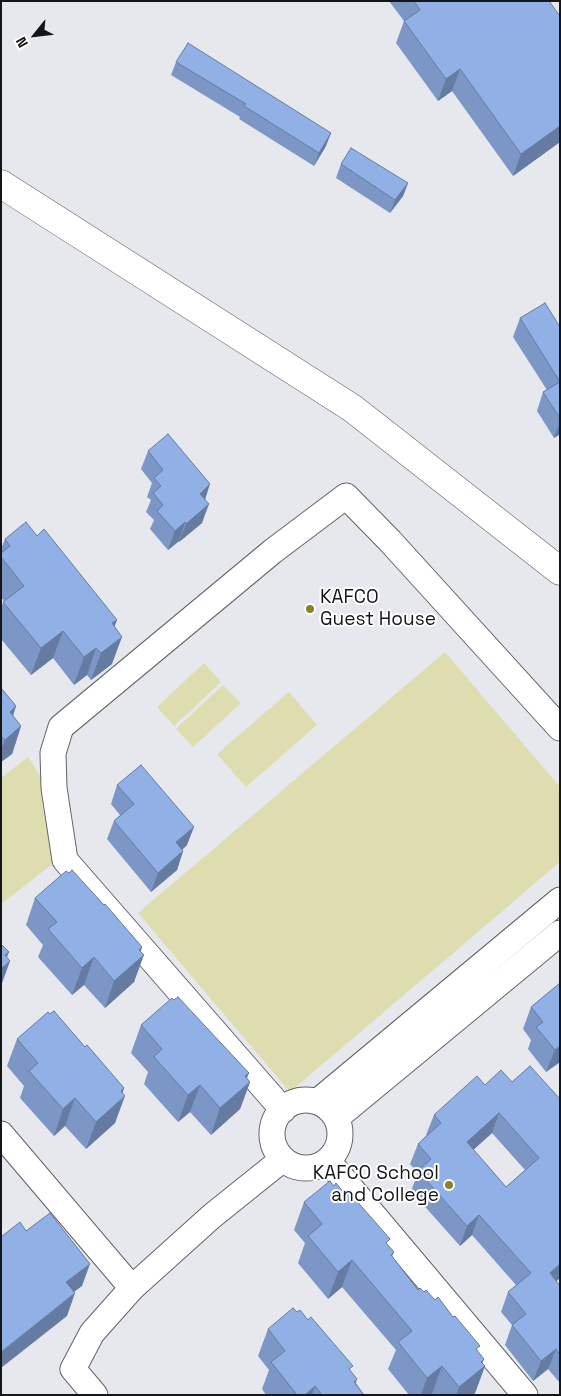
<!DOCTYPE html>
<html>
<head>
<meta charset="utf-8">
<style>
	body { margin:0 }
	#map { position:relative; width:561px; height:1396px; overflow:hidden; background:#e6e8ed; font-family:"Space Grotesk",sans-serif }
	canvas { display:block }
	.frame { position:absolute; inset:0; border:2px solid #151617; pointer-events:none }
	.north { position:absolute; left:10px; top:10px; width:50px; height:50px; -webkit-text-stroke:4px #fff; paint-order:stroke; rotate:241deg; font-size:14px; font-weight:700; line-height:20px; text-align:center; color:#151617 }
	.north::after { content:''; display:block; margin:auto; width:18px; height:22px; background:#151617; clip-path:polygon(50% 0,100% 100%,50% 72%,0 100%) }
</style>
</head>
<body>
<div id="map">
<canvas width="561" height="1396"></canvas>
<div class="frame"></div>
<div class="north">N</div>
</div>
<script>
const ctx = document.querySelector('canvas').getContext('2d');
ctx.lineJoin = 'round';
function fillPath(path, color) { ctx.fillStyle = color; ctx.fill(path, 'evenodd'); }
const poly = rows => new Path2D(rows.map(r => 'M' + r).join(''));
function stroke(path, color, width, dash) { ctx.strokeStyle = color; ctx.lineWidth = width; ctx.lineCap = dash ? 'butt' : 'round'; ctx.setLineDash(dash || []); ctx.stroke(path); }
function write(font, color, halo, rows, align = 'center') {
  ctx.font = font + ' "Space Grotesk",sans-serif'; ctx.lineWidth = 4; ctx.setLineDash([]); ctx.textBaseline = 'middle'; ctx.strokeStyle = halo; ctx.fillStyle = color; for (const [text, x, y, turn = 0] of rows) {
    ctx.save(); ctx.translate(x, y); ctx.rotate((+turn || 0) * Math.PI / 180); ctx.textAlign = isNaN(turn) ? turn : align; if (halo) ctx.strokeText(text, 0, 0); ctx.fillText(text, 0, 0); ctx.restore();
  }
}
fillPath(poly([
	[445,652,560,787,560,862,290,1092,138,913],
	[204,663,221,682,174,726,157,707],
	[223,685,241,703,193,747,176,729],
	[289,692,317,725,246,787,217,754],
	[28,757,46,785,55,860,50,866,1,904,1,778]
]), '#deddb0');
const street = poly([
	'272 1134a34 34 0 1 1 68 0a34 34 0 1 1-68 0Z',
	[317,1102,560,900],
	[283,1110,65,860,54,788,53,753,61,727,273,551,346,496,390,541,560,728],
	[336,1118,560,933],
	[1,1134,132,1288],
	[328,1161,525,1395],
	[95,1395,73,1369,92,1333,132,1288,212,1216,283,1159]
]);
const secondary = poly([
	[1,184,352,408,560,571]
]);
stroke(street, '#626468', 27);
stroke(secondary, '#626468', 29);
stroke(street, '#fff', 25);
stroke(secondary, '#fff', 28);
fillPath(poly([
	[389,1,549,1,560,142,513,176,452,91,438,101,396,43,404,21],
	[176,62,326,146,314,166,239,119,240,117,171,75],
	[341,164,408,183,403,196,390,213,336,178],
	[520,318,560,327,560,434,554,438,537,411,543,392,547,390,513,337],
	[148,451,205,500,202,523,179,542,179,541,168,550,150,529,154,520,146,512,151,500,147,497,152,483,141,469],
	[37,536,114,626,112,664,91,680,87,675,74,685,53,658,31,675,1,639,1,607,4,601,1,597,1,549,5,539],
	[1,688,16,706,13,716,21,726,12,754,1,762],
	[117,785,187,845,182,850,183,851,177,870,151,892,107,839,114,821,120,815,111,804],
	[35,898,104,905,142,947,134,982,105,1008,84,985,72,995,38,957,43,945,26,925],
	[560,983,560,1062,546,1072,528,1049,531,1040,523,1029,531,1007],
	[141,1025,247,1078,250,1082,240,1109,211,1135,190,1112,178,1122,144,1084,148,1072,131,1053],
	[17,1039,85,1047,124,1088,115,1123,86,1149,65,1126,54,1136,20,1098,24,1086,7,1066],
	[530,1066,560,1278,556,1281,560,1286,560,1383,548,1369,533,1381,505,1345,512,1325,501,1312,508,1292,516,1285,472,1235,460,1246,411,1191,418,1173,410,1164,418,1144,427,1135,426,1135,434,1115,485,1085,512,1082],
	[492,1133,525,1170,506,1187,473,1150],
	[304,1202,388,1245,394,1252,392,1257,418,1290,478,1352,482,1363,485,1366,475,1393,473,1395,433,1395,432,1394,431,1395,409,1395,388,1369,396,1350,342,1287,328,1299,298,1263,305,1243,294,1230],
	[268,1329,351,1372,357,1379,356,1383,364,1395,266,1395,262,1389,269,1370,258,1356]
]), '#7c97c6');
fillPath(poly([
	[460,69,452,91,438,101,446,79],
	[560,126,560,142,513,176,521,154],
	[331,133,326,146,314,166,319,153],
	[408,183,403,196,390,213,395,200],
	[560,422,560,434,554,438],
	[210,484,204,503,200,494],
	[209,504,202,523,179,542,186,524],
	[185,522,179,541,168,550,175,531],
	[117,620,107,647,112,623],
	[63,631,53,658,31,675,41,648],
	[122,637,112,664,91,680,101,653],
	[96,648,87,675,74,685,84,657],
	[16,706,7,733,10,712],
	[21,726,12,754,1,762,1,749,5,740],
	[194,827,187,845,169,861,176,842],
	[183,851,177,870,151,892,158,873],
	[142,947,137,961,144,955,134,982,105,1008,114,981,139,950],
	[9,952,3,967,10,961,1,986,1,966,5,955],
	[94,957,84,985,72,995,82,968],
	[560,1046,560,1062,546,1072,555,1050],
	[249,1073,243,1088,250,1082,240,1109,211,1135,220,1108,245,1076],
	[200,1085,190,1112,178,1122,188,1095],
	[124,1088,119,1102,125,1096,115,1123,86,1149,96,1122],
	[75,1098,65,1126,54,1136,63,1109],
	[499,1113,492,1133,460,1162,467,1142],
	[479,1215,472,1235,460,1246,467,1226],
	[352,1260,342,1287,328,1299,338,1272],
	[90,1264,82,1286,58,1304,66,1282],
	[560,1264,560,1278,543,1293,550,1273],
	[75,1293,67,1316,1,1368,1,1352],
	[556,1349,548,1369,533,1381,541,1361],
	[484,1359,480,1370,485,1366,475,1393,473,1395,456,1395,459,1387],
	[442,1366,432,1394,431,1395,421,1395,427,1378],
	[315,1386,312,1395,305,1395]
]), '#657ba1');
const building = poly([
	[414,1,549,1,560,16,560,126,521,154,460,69,446,79,404,21,420,10,414,1],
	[188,43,331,133,319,153,244,106,246,104,176,62,188,43],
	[351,148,408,183,395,200,341,164,351,148],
	[545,303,560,327,560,382,520,318,545,303],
	[560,382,560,418,543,392,560,382],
	[168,434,210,484,200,494,209,504,186,524,185,522,175,531,157,511,163,505,153,493,161,486,154,478,163,470,148,451,168,434],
	[26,522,37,536,44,529,117,620,112,623,122,637,101,653,96,648,84,657,63,631,41,648,3,602,24,586,1,557,1,553,10,546,5,539,26,522],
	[1,688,16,706,10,712,21,726,5,740,1,736,1,688],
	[141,765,194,827,176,842,183,851,158,873,114,821,134,804,117,785,141,765],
	[72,870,104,905,105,904,142,947,139,950,144,955,114,981,94,957,82,968,48,929,57,922,35,898,66,871,69,873,72,870],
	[1,944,9,952,5,955,10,961,1,969,1,944],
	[560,983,560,1046,555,1050,536,1027,543,1022,531,1007,560,983],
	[178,997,249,1073,245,1076,250,1082,220,1108,200,1085,188,1095,154,1057,162,1049,141,1025,172,998,174,1000,178,997],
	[54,1011,85,1047,87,1045,124,1088,121,1091,125,1096,96,1122,75,1098,63,1109,29,1071,38,1063,17,1039,48,1012,50,1014,54,1011],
	[530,1066,560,1099,560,1264,550,1273,560,1286,560,1355,556,1349,541,1361,512,1325,526,1314,508,1292,531,1273,479,1215,467,1226,418,1171,431,1159,418,1144,441,1123,434,1115,477,1076,485,1085,501,1070,512,1082,530,1066],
	[499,1113,539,1158,506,1187,467,1142,499,1113],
	[330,1181,334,1186,336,1183,345,1194,348,1191,390,1239,386,1243,394,1252,391,1255,418,1290,420,1288,424,1292,426,1290,435,1300,438,1297,453,1317,455,1316,480,1346,476,1349,484,1359,481,1362,485,1366,459,1387,442,1366,427,1378,398,1342,412,1331,352,1260,338,1272,308,1236,322,1224,304,1202,330,1181],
	[50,1213,90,1264,66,1282,75,1293,1,1352,1,1237,20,1222,26,1231,50,1213],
	[293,1308,297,1312,300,1310,308,1320,311,1317,353,1366,349,1369,357,1379,354,1382,364,1395,322,1395,315,1386,305,1395,297,1395,271,1362,285,1351,268,1329,293,1308]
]);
fillPath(building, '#90b0e6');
stroke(building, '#657ba1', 1);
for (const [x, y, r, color] of [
	[310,609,5,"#88832b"],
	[449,1185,5,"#88832b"]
]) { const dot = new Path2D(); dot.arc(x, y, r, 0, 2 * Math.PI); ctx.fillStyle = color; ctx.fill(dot); stroke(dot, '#fff', 2); }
write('19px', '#151617', '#fff', [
	["KAFCO",320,598],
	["Guest House",320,620],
	["KAFCO School",439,1174,"right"],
	["and College",439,1196,"right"]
], 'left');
</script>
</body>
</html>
